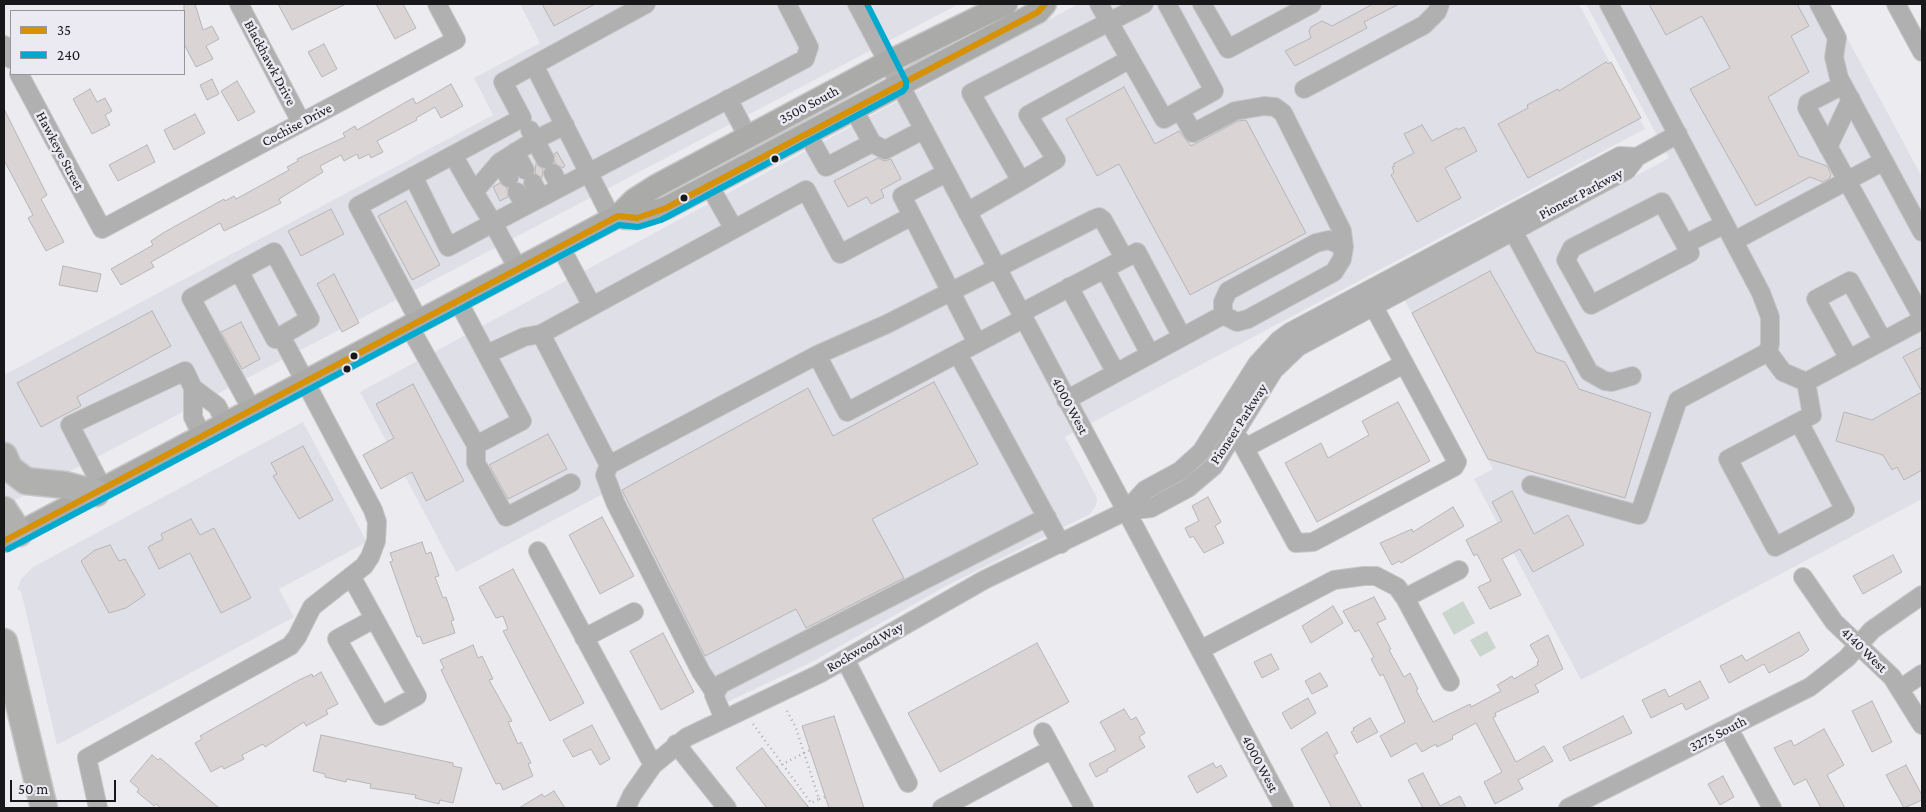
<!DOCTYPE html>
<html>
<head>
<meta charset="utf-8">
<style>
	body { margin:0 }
	#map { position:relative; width:1926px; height:812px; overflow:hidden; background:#ececf0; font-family:"Crimson Pro",serif }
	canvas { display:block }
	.frame { position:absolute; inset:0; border:5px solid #18181a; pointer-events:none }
	.legend { position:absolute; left:10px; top:10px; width:175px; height:65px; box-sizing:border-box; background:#ebeaf2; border:1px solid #97969c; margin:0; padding:6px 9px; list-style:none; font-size:15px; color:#18181a }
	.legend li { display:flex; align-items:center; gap:10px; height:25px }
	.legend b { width:25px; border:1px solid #97969c }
	.scale { position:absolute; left:10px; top:780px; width:106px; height:22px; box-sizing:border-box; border:2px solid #18181a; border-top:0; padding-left:6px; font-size:15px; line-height:18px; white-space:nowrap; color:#18181a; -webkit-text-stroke:4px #ebeaf2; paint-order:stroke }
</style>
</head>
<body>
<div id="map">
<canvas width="1926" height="812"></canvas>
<div class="frame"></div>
<ul class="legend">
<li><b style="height:6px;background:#d69104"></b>35</li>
<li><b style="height:6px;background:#00a9ce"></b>240</li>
</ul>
<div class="scale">50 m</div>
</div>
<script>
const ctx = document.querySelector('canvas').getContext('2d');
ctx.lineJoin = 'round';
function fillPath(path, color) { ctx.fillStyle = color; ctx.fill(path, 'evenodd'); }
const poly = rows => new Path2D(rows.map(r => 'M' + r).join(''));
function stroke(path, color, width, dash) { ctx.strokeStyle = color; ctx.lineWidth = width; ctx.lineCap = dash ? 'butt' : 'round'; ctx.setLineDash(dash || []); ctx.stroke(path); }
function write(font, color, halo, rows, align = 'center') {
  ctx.font = font + ' "Crimson Pro",serif'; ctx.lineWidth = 5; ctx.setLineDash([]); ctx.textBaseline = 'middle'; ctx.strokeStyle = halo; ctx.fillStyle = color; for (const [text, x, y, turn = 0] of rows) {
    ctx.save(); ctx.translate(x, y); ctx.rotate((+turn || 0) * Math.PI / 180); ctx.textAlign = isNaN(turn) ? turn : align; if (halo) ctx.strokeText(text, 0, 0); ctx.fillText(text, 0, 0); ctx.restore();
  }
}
fillPath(poly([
	[520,4,959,4,4,506,4,375,493,115,474,78,540,43],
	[1078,4,1579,4,1645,129,1065,437,1097,498,1096,505,1090,514,948,585,812,662,715,708,601,495,456,572,360,392],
	[1586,4,1829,4,1922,177,1922,499,1581,680,1474,479,1493,469,1404,299,1669,158],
	[303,422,367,542,279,589,294,617,57,745,21,591,17,590,21,579,33,567]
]), '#dfdfe8');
fillPath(poly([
	[1463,601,1475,623,1454,635,1442,613],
	[1487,631,1496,648,1480,657,1470,640]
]), '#cad5ce');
const building = poly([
	[184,4,195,4,203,30,212,26,219,39,206,46,213,59,196,67,184,44,184,4],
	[278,4,346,4,292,30,278,4],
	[376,4,403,4,416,28,395,39,376,4],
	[542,4,595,4,554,26,542,4],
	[1373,4,1399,4,1364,22,1367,28,1295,66,1285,51,1311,38,1309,31,1311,27,1322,21,1332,26,1373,4],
	[1649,4,1797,4,1809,26,1791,36,1809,72,1768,97,1799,156,1827,166,1831,174,1830,178,1823,182,1810,177,1756,206,1690,89,1730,68,1702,16,1666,35,1649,4],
	[324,44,337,69,322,77,308,52,324,44],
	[1606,62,1608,64,1611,62,1641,118,1528,178,1498,124,1528,108,1527,105,1558,89,1559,91,1606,62],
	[212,79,219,94,207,100,200,85,212,79],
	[237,81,255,112,238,121,221,91,237,81],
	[451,84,463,106,441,118,435,107,416,118,417,120,377,141,383,152,371,158,369,154,359,159,357,154,344,161,341,155,320,166,323,172,279,199,281,203,224,231,220,223,151,262,154,267,121,285,111,269,153,245,151,241,163,233,224,199,225,201,234,196,236,199,289,170,287,167,298,161,297,159,345,137,343,133,355,126,357,130,413,98,416,104,451,84],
	[1124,87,1155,144,1179,131,1191,146,1238,121,1246,120,1306,233,1190,295,1119,164,1097,176,1066,119,1124,87],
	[90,89,97,102,105,98,112,111,105,115,110,125,92,134,73,99,90,89],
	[4,109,47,195,41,199,64,242,46,251,28,218,33,215,4,160,4,109],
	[195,114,205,133,174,150,164,130,195,114],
	[1422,125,1432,141,1457,128,1458,130,1464,127,1477,151,1445,168,1461,198,1417,222,1391,175,1394,172,1392,167,1395,166,1393,164,1414,153,1404,134,1422,125],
	[147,145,155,162,118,181,109,165,147,145],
	[557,152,565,166,562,168,555,163,554,154,557,152],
	[878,158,884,161,891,159,901,179,881,190,884,197,871,204,867,197,848,207,834,181,878,158],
	[536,164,543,169,542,178,535,173,536,164],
	[500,183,507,188,508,197,500,201,493,187,500,183],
	[406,201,440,265,412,280,378,216,406,201],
	[331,209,344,234,301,256,288,231,331,209],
	[63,266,101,274,97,292,59,285,63,266],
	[1490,271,1536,352,1565,362,1579,389,1651,413,1625,498,1488,459,1412,313,1490,271],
	[334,274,359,323,342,332,317,284,334,274],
	[152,311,171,346,77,397,81,406,41,427,17,383,152,311],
	[241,322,260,359,242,369,221,332,241,322],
	[1922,347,1922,470,1904,480,1897,467,1892,470,1883,455,1836,441,1844,412,1872,420,1922,392,1903,357,1922,347],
	[934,382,978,464,872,519,904,578,806,628,796,609,705,656,622,490,808,388,833,436,934,382],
	[413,384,464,481,426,501,412,472,381,489,363,455,394,438,376,404,413,384],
	[1398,402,1430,461,1317,522,1285,463,1321,443,1328,458,1369,435,1362,421,1398,402],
	[548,434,567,469,508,499,489,465,548,434],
	[303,446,333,500,299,519,273,476,277,474,271,463,303,446],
	[1512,491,1534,534,1568,515,1584,545,1533,572,1520,549,1502,559,1521,595,1490,609,1478,587,1491,581,1477,554,1474,556,1466,540,1502,521,1492,502,1512,491],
	[1208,497,1221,522,1215,526,1224,543,1204,553,1193,536,1190,538,1185,528,1199,521,1192,506,1208,497],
	[1453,507,1464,526,1401,563,1399,561,1392,565,1380,543,1412,529,1413,532,1453,507],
	[602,517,634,576,600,594,569,535,602,517],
	[191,519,200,535,214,528,251,598,221,613,190,553,159,569,148,547,163,539,161,534,191,519],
	[422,542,426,554,431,552,439,576,435,577,443,598,446,597,454,620,451,621,455,633,423,644,420,636,417,637,390,562,393,561,390,553,422,542],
	[110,545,119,561,125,559,145,595,126,608,109,613,81,561,95,550,110,545],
	[1893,555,1902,572,1863,594,1853,576,1893,555],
	[513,569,584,703,550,721,503,631,508,629,503,616,496,618,479,587,513,569],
	[1374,597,1386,619,1377,623,1391,649,1389,650,1404,677,1410,673,1418,689,1416,690,1433,722,1470,704,1471,707,1501,691,1497,685,1512,676,1514,679,1538,665,1537,662,1539,661,1530,645,1548,635,1563,669,1535,685,1539,692,1495,713,1496,716,1493,718,1516,762,1544,746,1553,761,1518,780,1523,789,1495,804,1484,782,1502,772,1476,723,1452,736,1453,739,1437,747,1436,744,1422,752,1416,743,1391,757,1380,736,1405,722,1383,674,1380,676,1371,659,1374,657,1359,630,1355,632,1343,611,1374,597],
	[1333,606,1343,623,1311,643,1302,626,1333,606],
	[1799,632,1809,650,1803,655,1769,673,1764,664,1729,683,1720,666,1742,655,1746,661,1799,632],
	[663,633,694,692,661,710,630,651,663,633],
	[1037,643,1069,702,940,772,908,713,1037,643],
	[473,645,478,658,482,656,493,679,489,680,512,721,508,722,518,744,521,742,531,763,528,764,533,776,503,790,500,783,496,784,441,670,444,668,440,660,473,645],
	[1271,654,1279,669,1262,678,1254,662,1271,654],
	[321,672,338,704,326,710,328,714,306,726,304,722,265,747,263,744,242,755,244,759,224,769,222,766,211,772,195,743,202,739,200,736,299,680,312,674,313,677,321,672],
	[1320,673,1328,686,1312,694,1305,681,1320,673],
	[1700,681,1709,698,1686,710,1682,703,1651,718,1642,700,1665,689,1669,697,1700,681],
	[1308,698,1316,713,1291,729,1282,713,1308,698],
	[1872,701,1892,742,1872,752,1852,711,1872,701],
	[1124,709,1131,720,1136,717,1145,733,1139,737,1145,747,1107,769,1108,771,1096,777,1089,764,1116,750,1100,722,1124,709],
	[834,716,864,808,829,808,802,726,834,716],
	[1623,716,1632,733,1570,761,1563,747,1623,716],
	[1370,718,1378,732,1357,743,1351,732,1354,730,1353,728,1370,718],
	[592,725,610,759,600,765,591,749,573,757,563,740,592,725],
	[1824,729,1844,765,1827,775,1845,808,1821,808,1806,779,1794,785,1774,748,1791,740,1794,746,1824,729],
	[1327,732,1338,753,1334,755,1362,808,1332,808,1301,749,1327,732],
	[321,735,453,763,453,766,462,768,453,803,440,800,439,804,415,798,416,795,370,788,371,784,347,779,346,782,325,777,325,774,313,771,321,735],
	[762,748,777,767,809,808,767,808,736,768,762,748],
	[152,755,158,760,160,758,219,808,161,808,156,804,154,806,137,792,139,789,130,781,152,755],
	[1213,763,1216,768,1221,765,1227,776,1197,793,1188,776,1213,763],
	[1906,765,1922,795,1922,800,1904,808,1886,775,1906,765],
	[1423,773,1440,806,1460,796,1466,808,1423,808,1408,780,1423,773],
	[1723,776,1734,797,1720,805,1708,784,1723,776],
	[554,791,565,808,519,808,542,794,544,797,554,791]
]);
fillPath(building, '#dbd4d5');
stroke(building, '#b6b5b7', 1);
const minor = poly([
	[239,4,301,122],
	[857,4,1284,808],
	[1144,4,1109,22,1164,119,1214,91,1167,4],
	[1202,4,1228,49,1312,4],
	[1609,4,1761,293,1770,317,1770,344,1768,352],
	[1819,4,1837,38,1834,57,1839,78,1922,232],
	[1896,4,1922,52],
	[4,45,11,59],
	[19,74,102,229,456,40,437,4],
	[1843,85,1808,103,1807,108,1922,317],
	[1304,89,1424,25,1437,12,1440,4],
	[728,99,748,137],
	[853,108,872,143,885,150,923,130],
	[1180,110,1193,133,1235,111,1264,106,1275,107,1283,113,1342,231,1344,247],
	[530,130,535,140,565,125],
	[807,133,826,167,872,143],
	[1828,147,1851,99],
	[515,152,525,170],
	[453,155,474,192],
	[500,162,509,178],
	[553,173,560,187],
	[946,173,902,196,977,343],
	[413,176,448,247,493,223,474,192,500,162,535,140,545,159],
	[1021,181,1056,160,1028,115,1130,59],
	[533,183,540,198],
	[709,185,734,229],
	[517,192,525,206],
	[967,212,1021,181,971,93,1109,22,1099,4],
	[612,219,534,65,646,4],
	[1513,231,1589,372,1605,381,1612,382,1632,376],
	[1329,240,1344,247,1342,259,1334,272,1248,319,1237,322,1223,315,1223,302,1228,291,1316,243,1329,240],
	[1734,241,1884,161],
	[1685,244,1662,202,1572,248,1566,260,1591,305,1690,253,1685,244,1725,224],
	[560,246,592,306],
	[518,269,493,223,805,59,809,47,787,4],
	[1105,269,1150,354],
	[239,271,191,298,252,410],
	[1069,287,1116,373],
	[1021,313,1137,252,1182,337],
	[419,321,358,206,522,118,503,82,534,65],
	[409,326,476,445,522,421,458,301],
	[1768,352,1783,372,1806,382,1922,320],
	[487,354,524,337,541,334],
	[958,354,1061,544],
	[817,355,887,324,1094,219,1099,217,1103,220,1124,258],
	[1849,359,1816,299,1850,281,1883,341],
	[1066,400,1223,315],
	[1799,422,1845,510,1775,547,1728,459,1812,415,1806,382],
	[202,436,193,417,193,388,217,406,226,424],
	[1233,436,1240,440,1296,543,1313,542,1454,467,1457,462,1368,296],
	[476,445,476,463,506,517,571,483],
	[1245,448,1404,364],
	[609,465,541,334,806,190,840,254,912,216],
	[1531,485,1639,515,1678,400,1768,352],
	[103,489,70,425,185,371,193,388],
	[1126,511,1145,490,1180,471,1201,452,1257,364,1279,340,1290,332,1620,156,1637,157],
	[538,551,653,765],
	[351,576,417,696,381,716,337,639,374,619],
	[1803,577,1834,622,1892,677,1922,725],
	[1405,598,1459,570],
	[584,638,634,612],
	[1200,650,1334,580,1364,576,1376,576,1397,587,1405,598,1450,682],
	[845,659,908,783],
	[1900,689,1922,674],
	[715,693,701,672,615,502,605,475,609,465,817,355,847,412,1023,319],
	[724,719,714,695,721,684,1047,517],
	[1729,729,1772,808],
	[1043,732,1084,808],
	[676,744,727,808],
	[98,808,87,758,290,646,297,637,312,607,364,566,370,557,376,541,377,522,373,510,281,336,275,339,239,271,274,252,310,319,281,336],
	[626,808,632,795,653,765,687,737,819,674,984,580,1126,511,1151,508,1188,488,1214,466,1274,370,1298,347,1627,170,1637,157,1678,134],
	[942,808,1052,749],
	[1568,808,1810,687,1847,658,1872,630,1922,595]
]);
const major = poly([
	[618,216,625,218,637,218,666,208,1038,12,1045,4],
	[4,541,618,216,634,200,656,186,888,62,1006,4]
]);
const highway = poly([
	[4,456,9,468,26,481,65,485,96,493],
	[4,510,19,533],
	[4,642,44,808]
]);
stroke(minor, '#c7c7c9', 20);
stroke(major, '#c7c7c9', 25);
stroke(highway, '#c7c7c9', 29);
stroke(poly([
	[753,724,811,803,819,799,796,728,786,709],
	[777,767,810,750],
	[819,799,825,797],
	[807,806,811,803]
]), '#b0b0b0', 2.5, [1, 4]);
stroke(minor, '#b0b0b0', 18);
stroke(major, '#aaaba9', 22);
stroke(highway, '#b0b0af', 26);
stroke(poly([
	[4,541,618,216,637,218,666,208,1038,12,1045,4]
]), '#d69104', 6);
stroke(poly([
	[8,549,619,225,638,227,661,220,903,91,906,87,906,81,867,4]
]), '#00a9ce', 6);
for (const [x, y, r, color] of [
	[775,159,4.5,"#18181a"],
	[684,198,4.5,"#18181a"],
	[354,356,4.5,"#18181a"],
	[347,369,4.5,"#18181a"]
]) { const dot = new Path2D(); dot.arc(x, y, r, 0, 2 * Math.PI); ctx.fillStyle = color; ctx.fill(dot); stroke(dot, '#ebeaf2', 2); }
write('14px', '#18181a', '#ebeaf2', [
	["Blackhawk Drive",270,63,62],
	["3500 South",809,105,-28],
	["Cochise Drive",297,125,-28],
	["Hawkeye Street",60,151,62],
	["Pioneer Parkway",1581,194,-28],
	["4000 West",1070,406,62],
	["Pioneer Parkway",1239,424,-57],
	["Rockwood Way",865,647,-30],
	["4140 West",1864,650,44],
	["3275 South",1718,734,-27],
	["4000 West",1260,764,62]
]);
</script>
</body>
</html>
